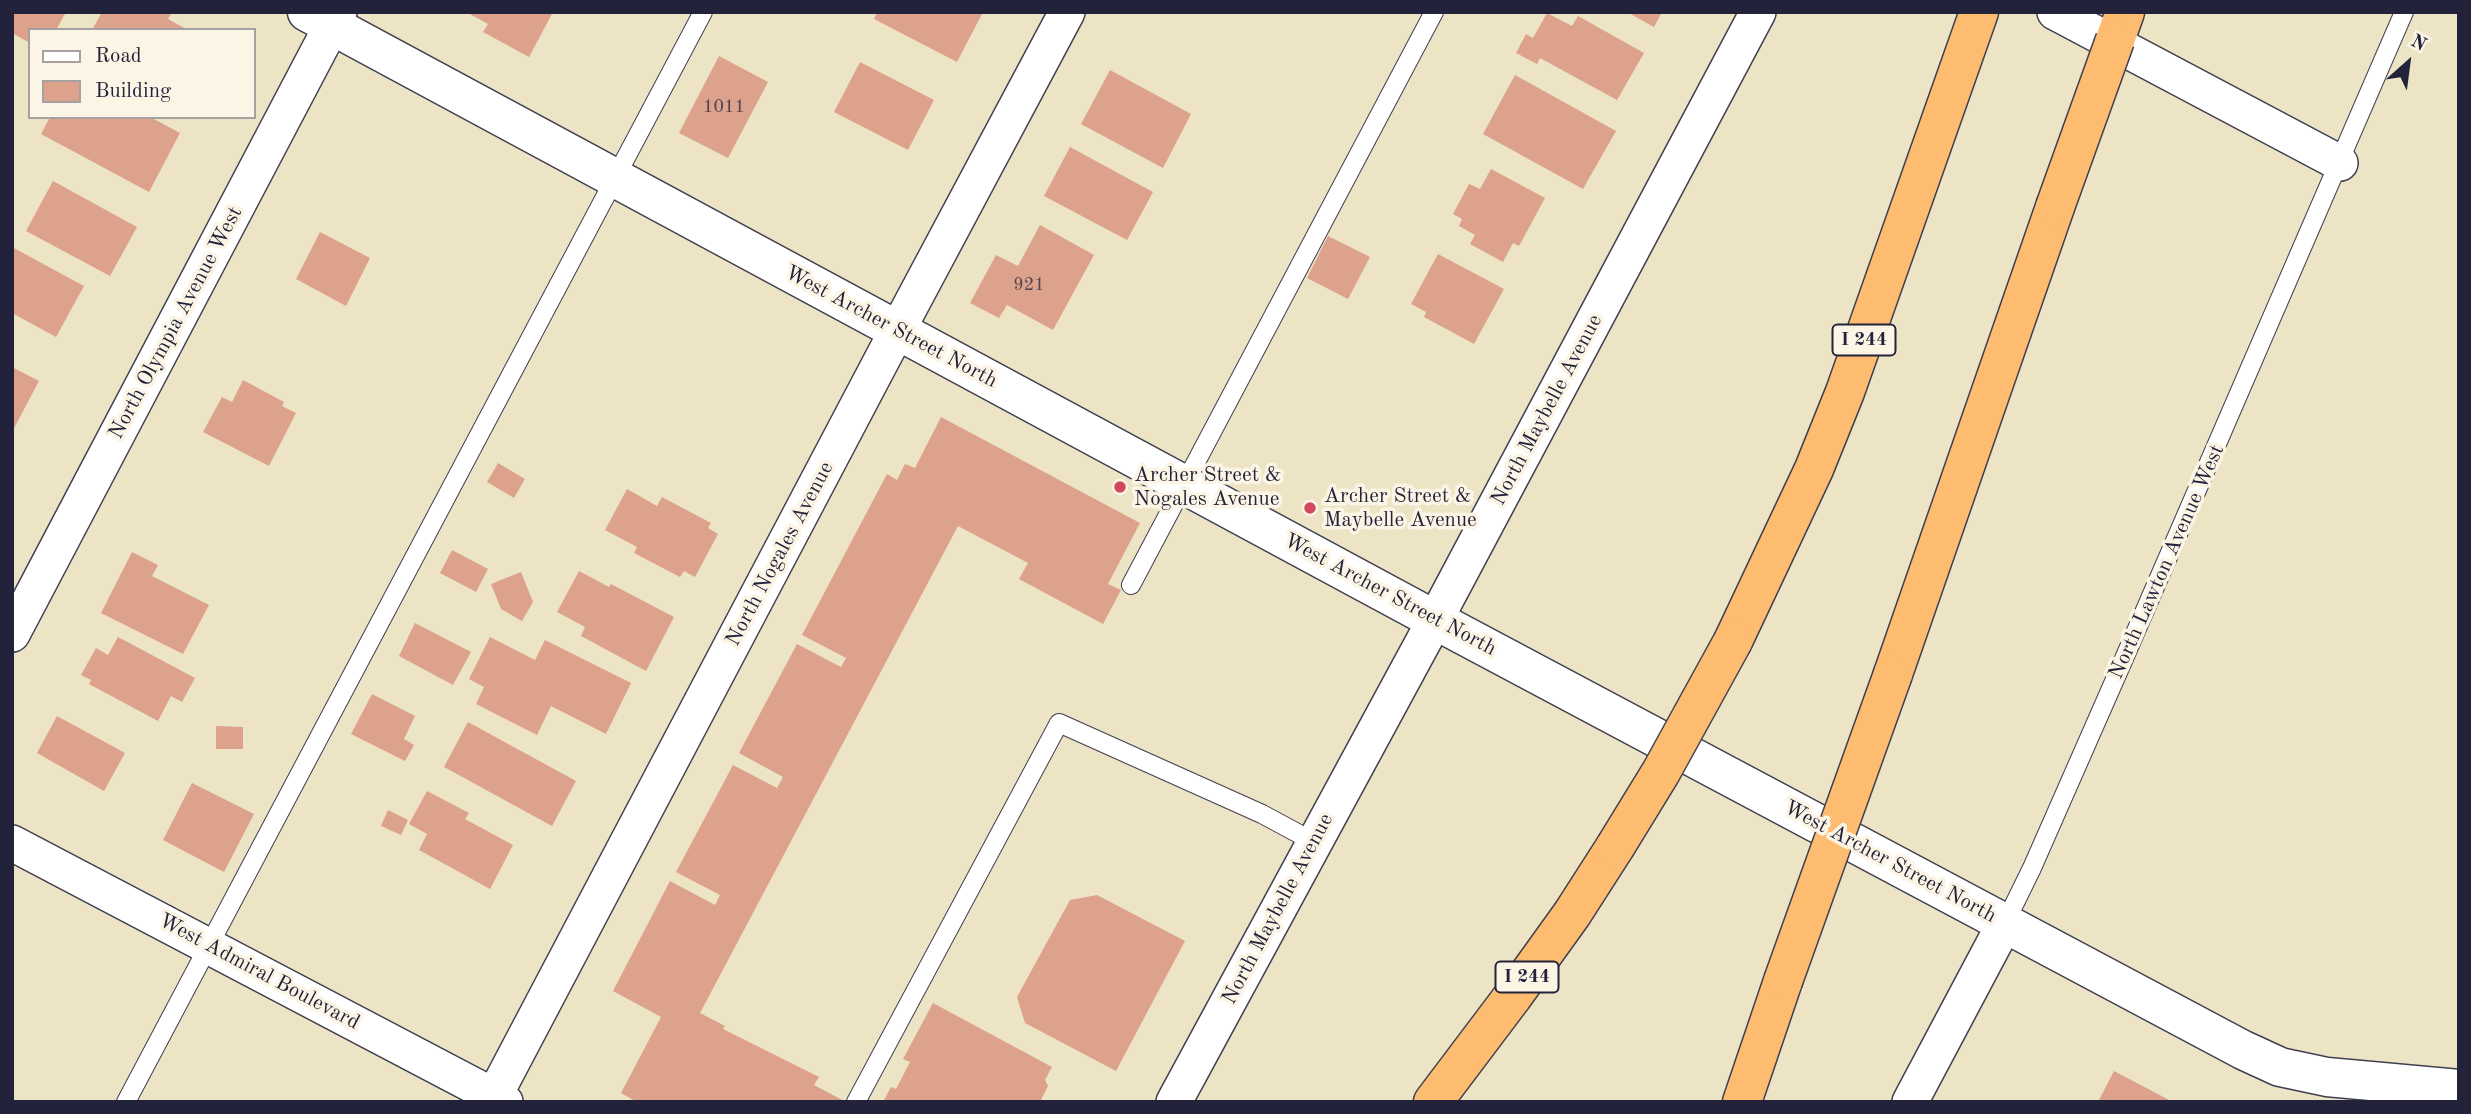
<!DOCTYPE html>
<html>
<head>
<meta charset="utf-8">
<style>
	body { margin:0 }
	#map { position:relative; width:2471px; height:1114px; overflow:hidden; background:#ece4c5; font-family:"Old Standard TT",serif }
	canvas { display:block }
	.frame { position:absolute; inset:0; border:14px solid #22223b; pointer-events:none }
	.legend { position:absolute; left:28px; top:28px; width:228px; height:91px; box-sizing:border-box; background:#fcf5e5; border:2px solid #a5a1a1; margin:0; padding:9px 12px; list-style:none; font-size:21px; color:#22223b }
	.legend li { display:flex; align-items:center; gap:14px; height:35px }
	.legend b { width:35px; border:2px solid #a5a1a1 }
	.north { position:absolute; left:2373px; top:28px; width:70px; height:70px; -webkit-text-stroke:5px #fcf5e5; paint-order:stroke; rotate:28deg; font-size:19px; font-weight:700; line-height:28px; text-align:center; color:#22223b }
	.north::after { content:''; display:block; margin:auto; width:24px; height:32px; background:#22223b; clip-path:polygon(50% 0,100% 100%,50% 72%,0 100%) }
</style>
</head>
<body>
<div id="map">
<canvas width="2471" height="1114"></canvas>
<div class="frame"></div>
<ul class="legend">
<li><b style="height:9px;background:#fff"></b>Road</li>
<li><b style="height:19px;background:#dca28c"></b>Building</li>
</ul>
<div class="north">N</div>
</div>
<script>
const ctx = document.querySelector('canvas').getContext('2d');
ctx.lineJoin = 'round';
function fillPath(path, color) { ctx.fillStyle = color; ctx.fill(path, 'evenodd'); }
const poly = rows => new Path2D(rows.map(r => 'M' + r).join(''));
function stroke(path, color, width, dash) { ctx.strokeStyle = color; ctx.lineWidth = width; ctx.lineCap = dash ? 'butt' : 'round'; ctx.setLineDash(dash || []); ctx.stroke(path); }
function write(font, color, halo, rows, align = 'center') {
  ctx.font = font + ' "Old Standard TT",serif'; ctx.lineWidth = 7; ctx.setLineDash([]); ctx.textBaseline = 'middle'; ctx.strokeStyle = halo; ctx.fillStyle = color; for (const [text, x, y, turn = 0] of rows) {
    ctx.save(); ctx.translate(x, y); ctx.rotate((+turn || 0) * Math.PI / 180); ctx.textAlign = isNaN(turn) ? turn : align; if (halo) ctx.strokeText(text, 0, 0); ctx.fillText(text, 0, 0); ctx.restore();
  }
}
fillPath(poly([
	[12,12,66,12,56,30,30,30,30,43,12,33],
	[102,12,172,12,168,19,188,30,92,30],
	[466,12,553,12,529,57,483,32,488,24],
	[877,12,977,12,982,14,957,62,874,19],
	[1627,12,1662,12,1654,27],
	[1547,13,1572,26,1578,16,1644,53,1617,100,1540,58,1537,64,1516,53,1526,34,1533,38],
	[719,56,768,82,728,158,679,133],
	[860,62,934,100,908,150,834,112],
	[1110,70,1191,114,1163,168,1081,124],
	[1515,75,1616,131,1583,189,1483,134],
	[50,117,150,117,180,133,149,192,41,134],
	[1070,147,1153,192,1127,240,1044,196],
	[1491,169,1545,198,1519,246,1513,243,1503,262,1470,244,1475,235,1459,226,1462,219,1453,214,1469,184,1480,189],
	[53,181,137,227,110,276,26,231],
	[1040,225,1094,255,1053,330,1007,305,999,318,970,303,996,255,1018,266],
	[320,232,370,258,346,306,296,279],
	[1328,236,1370,257,1348,299,1307,278],
	[12,247,84,286,56,337,12,313],
	[1438,254,1504,289,1474,344,1424,317,1426,312,1411,304],
	[12,367,39,381,12,432],
	[243,380,284,402,282,406,296,413,269,466,203,432,222,397,232,402],
	[941,417,1140,523,1108,584,1121,590,1103,624,1019,579,1028,563,958,526,700,1013,725,1026,723,1029,819,1077,814,1085,846,1102,637,1102,621,1093,661,1017,613,991,670,881,715,905,720,895,676,872,733,765,777,788,783,777,739,753,797,644,841,667,846,658,802,635,887,474,897,480,905,464,915,468],
	[498,463,525,479,514,498,487,482],
	[627,489,657,506,662,497,711,523,708,528,718,534,695,577,684,571,680,577,634,553,637,547,605,530],
	[452,550,488,569,476,592,440,573],
	[132,552,158,565,152,576,209,605,183,654,101,613],
	[579,571,609,587,611,584,674,617,646,671,581,636,585,627,557,612],
	[521,572,533,602,522,621,501,609,491,584],
	[415,623,471,652,453,685,399,656],
	[118,637,195,678,182,702,171,696,158,721,89,684,91,680,81,675,96,648,108,655],
	[490,637,535,660,545,640,631,683,606,734,551,706,537,735,476,704,484,687,469,679],
	[372,694,415,716,404,739,414,745,405,761,351,734],
	[57,716,125,753,104,791,37,753],
	[468,722,576,781,552,826,444,767],
	[216,726,243,727,243,749,216,749],
	[192,783,254,814,224,872,163,840],
	[427,791,469,813,465,819,513,845,490,889,419,850,427,834,409,824],
	[388,810,408,820,401,835,381,826],
	[1097,895,1185,941,1116,1071,1025,1023,1017,997,1070,900],
	[933,1003,1052,1067,1045,1080,1048,1086,1040,1102,883,1102,891,1087,896,1089,910,1062,903,1059],
	[2114,1071,2173,1102,2098,1102]
]), '#dca28c');
const service = poly([
	[1131,585,1434,12],
	[2005,923,2032,868,2123,661,2404,12],
	[126,1102,703,12],
	[856,1102,1059,723,1262,814,1314,842]
]);
const minor = poly([
	[2055,12,2340,163],
	[12,634,339,12],
	[12,843,505,1102],
	[491,1102,897,331,1067,12],
	[1174,1102,1435,620,1758,12],
	[1910,1102,2005,923]
]);
const tertiary = poly([
	[307,12,1435,620,2243,1050,2280,1067,2327,1077,2459,1089]
]);
const motorway = poly([
	[2115,40,2125,12],
	[1733,641,1814,469,1845,392,1979,12],
	[1893,674,2055,207],
	[1433,1102,1513,996,1572,914,1615,847],
	[1742,1102,1783,981]
]);
stroke(service, '#403f50', 20);
stroke(minor, '#403f50', 38);
stroke(tertiary, '#403f50', 41);
stroke(motorway, '#403f50', 41);
stroke(service, '#fff', 18);
stroke(minor, '#fff', 35);
stroke(tertiary, '#fff', 38);
stroke(motorway, '#fdbc6f', 38);
const motorwayBridge = poly([
	[2055,207,2115,40],
	[1615,847,1661,772,1733,641],
	[1783,981,1893,674]
]);
stroke(motorwayBridge, '#403f50', 41, []);
stroke(motorwayBridge, '#fdbc6f', 38);
for (const [x, y, r, color] of [
	[1120,487,7,"#d1495b"],
	[1310,508,7,"#d1495b"]
]) { const dot = new Path2D(); dot.arc(x, y, r, 0, 2 * Math.PI); ctx.fillStyle = color; ctx.fill(dot); stroke(dot, '#fcf5e5', 2.5); }
write('18px', '#50424f', null, [
	["1011",724,107],
	["921",1029,285]
]);
for (const [x, y, w] of [
	[1864,340,63],
	[1527,977,63]
]) { const box = new Path2D(); box.roundRect(x - w / 2, y - 15.5, w, 31, 5); ctx.fillStyle = '#fcf5e5'; ctx.fill(box); stroke(box, '#22223b', 2); }
write('bold 19px', '#22223b', null, [
	["I 244",1864,340],
	["I 244",1527,977]
]);
write('21px', '#22223b', '#fcf5e5', [
	["North Olympia Avenue West",176,323,-62],
	["West Archer Street North",891,327,28],
	["North Maybelle Avenue",1547,410,-62],
	["North Nogales Avenue",780,554,-62],
	["North Lawton Avenue West",2167,562,-66],
	["West Archer Street North",1390,595,28],
	["West Archer Street North",1890,862,28],
	["North Maybelle Avenue",1278,909,-62],
	["West Admiral Boulevard",259,972,28]
]);
write('21px', '#22223b', '#fcf5e5', [
	["Archer Street &",1134,475],
	["Nogales Avenue",1134,499],
	["Archer Street &",1324,496],
	["Maybelle Avenue",1324,520]
], 'left');
</script>
</body>
</html>
